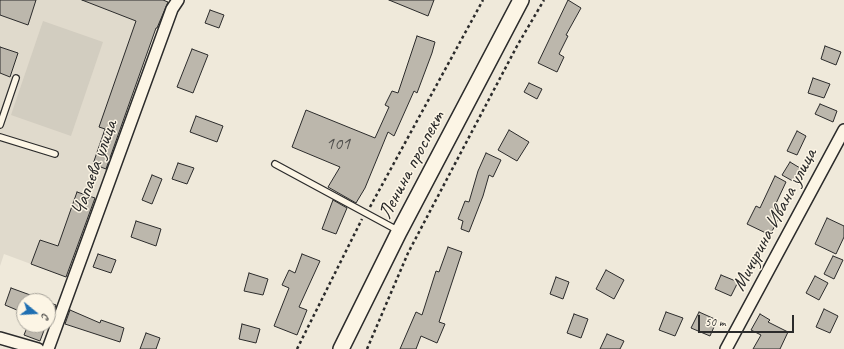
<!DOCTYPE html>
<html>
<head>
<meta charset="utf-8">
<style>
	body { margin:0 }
	#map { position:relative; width:844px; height:349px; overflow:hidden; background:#efe9da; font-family:Caveat,sans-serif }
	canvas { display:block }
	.north { position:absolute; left:16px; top:293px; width:40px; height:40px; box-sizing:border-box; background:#fcf5e5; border:1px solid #a8a49b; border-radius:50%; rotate:108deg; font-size:11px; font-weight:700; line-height:16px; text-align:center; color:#2b2b2b }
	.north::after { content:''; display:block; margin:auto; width:14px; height:18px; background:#1f6fb2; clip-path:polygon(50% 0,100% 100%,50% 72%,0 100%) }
	.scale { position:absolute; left:698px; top:315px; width:96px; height:18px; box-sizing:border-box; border:2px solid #2b2b2b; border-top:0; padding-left:5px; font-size:12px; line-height:14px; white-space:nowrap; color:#2b2b2b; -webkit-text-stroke:3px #fcf5e5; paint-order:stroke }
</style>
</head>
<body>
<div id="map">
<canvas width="844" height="349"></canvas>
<div class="north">С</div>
<div class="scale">50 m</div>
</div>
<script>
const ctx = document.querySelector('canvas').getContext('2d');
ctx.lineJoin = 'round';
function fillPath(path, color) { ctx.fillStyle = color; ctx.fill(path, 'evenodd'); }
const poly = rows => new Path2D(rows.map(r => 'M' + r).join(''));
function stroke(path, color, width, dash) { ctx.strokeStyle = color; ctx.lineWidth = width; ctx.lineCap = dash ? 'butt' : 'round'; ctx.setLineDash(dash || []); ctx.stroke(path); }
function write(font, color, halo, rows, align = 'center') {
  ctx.font = font + ' Caveat,sans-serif'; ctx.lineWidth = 3; ctx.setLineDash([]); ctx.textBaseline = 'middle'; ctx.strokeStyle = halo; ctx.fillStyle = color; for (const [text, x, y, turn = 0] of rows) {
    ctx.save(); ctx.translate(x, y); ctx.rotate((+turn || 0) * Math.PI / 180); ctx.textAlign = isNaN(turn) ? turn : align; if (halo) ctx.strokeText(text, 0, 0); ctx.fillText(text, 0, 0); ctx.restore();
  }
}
fillPath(poly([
	[0,0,163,0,171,3,161,30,156,28,107,169,66,277,4,254,0,266]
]), '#e0dacc');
fillPath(poly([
	[43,21,103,42,71,136,11,115]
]), '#d2cdc0');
const building = poly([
	[0,0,36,0,28,25,0,15,0,0],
	[82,0,163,0,168,2,157,28,156,28,106,169,93,164,105,129,99,127,136,21,82,0],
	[389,0,434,0,428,16,389,0],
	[568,0,581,8,566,35,568,36,559,54,564,57,557,72,538,63,568,0],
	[210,10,224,15,219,28,205,23,210,10],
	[417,36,435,42,432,53,417,93,414,91,394,136,388,132,365,188,356,203,328,187,340,167,292,147,306,110,375,138,389,107,385,105,392,91,398,93,417,36],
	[825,46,841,52,836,65,821,59,825,46],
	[0,47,18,53,10,77,0,73,0,47],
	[192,49,208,55,193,93,177,87,192,49],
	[813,78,830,84,824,98,808,93,813,78],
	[529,83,542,89,537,99,524,92,529,83],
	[820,104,837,111,833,122,815,114,820,104],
	[196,116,223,126,217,142,190,132,196,116],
	[509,130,529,142,517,161,498,150,509,130],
	[797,131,806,136,797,155,787,151,797,131],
	[486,153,501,160,493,177,489,175,483,196,469,232,461,229,463,221,458,219,465,201,469,202,478,171,486,153],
	[790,162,805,171,798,184,782,175,790,162],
	[178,163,194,168,187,184,172,179,178,163],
	[152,175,162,179,152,204,142,200,152,175],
	[775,176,786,182,771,214,779,218,770,235,747,224,756,206,760,208,775,176],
	[77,192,95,198,66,277,31,264,40,240,58,246,77,192],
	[333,200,347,208,336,234,322,229,333,200],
	[827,218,844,226,844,237,836,254,815,244,827,218],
	[136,221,161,229,156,246,131,237,136,221],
	[448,247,462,252,439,322,445,324,437,343,421,336,416,349,400,349,416,312,422,315,436,271,439,272,448,247],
	[98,254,116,260,111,273,93,267,98,254],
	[302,254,320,261,299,307,307,310,297,335,274,326,289,288,282,285,289,270,295,273,302,254],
	[833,256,843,260,834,279,824,274,833,256],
	[606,270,624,280,614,299,596,289,606,270],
	[249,273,268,279,263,295,244,291,249,273],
	[721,275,738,282,731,296,715,289,721,275],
	[815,276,828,283,819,300,806,293,815,276],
	[556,277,569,282,563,299,550,294,556,277],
	[11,288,44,300,43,301,24,301,24,313,5,305,11,288],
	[48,302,56,305,52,319,48,317,48,302],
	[824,309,838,316,830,333,816,327,824,309],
	[70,310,100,323,101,320,124,328,120,342,65,324,70,310],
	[666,312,683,318,675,336,659,330,666,312],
	[699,312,717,320,710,336,691,328,699,312],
	[574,314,588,319,581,338,567,333,574,314],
	[760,314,770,320,768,322,788,332,780,349,753,349,761,335,751,330,760,314],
	[242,324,260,329,256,343,239,339,242,324],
	[28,325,46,325,40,341,24,335,28,325],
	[146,333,160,338,156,349,140,349,146,333],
	[607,334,624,341,620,349,600,349,607,334]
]);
fillPath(building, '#bcb7ac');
stroke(building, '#2b2b2b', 1);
const service = poly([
	[0,125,16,78],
	[0,137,55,154],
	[275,164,399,231]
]);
const minor = poly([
	[0,338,38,349],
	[48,349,172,9,178,0],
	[726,349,844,130]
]);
const secondary = poly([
	[341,349,399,232,521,0]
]);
stroke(service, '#2b2b2b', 8);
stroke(minor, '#2b2b2b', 14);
stroke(secondary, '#2b2b2b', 18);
stroke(poly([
	[370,207,483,0],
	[297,349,362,219],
	[367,349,408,253,517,46,544,0]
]), '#2b2b2b', 2.5, [3, 3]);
stroke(service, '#fcf5e5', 5.5);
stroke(minor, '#fcf5e5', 11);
stroke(secondary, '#fcf5e5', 15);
write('18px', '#4f4e4b', null, [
	["101",338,144]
]);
write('20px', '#2b2b2b', '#fcf5e5', [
	["Ленина проспект",412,165,-62],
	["Чапаева улица",95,168,-70],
	["Мичурина Ивана улица",775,220,-62]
]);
</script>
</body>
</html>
